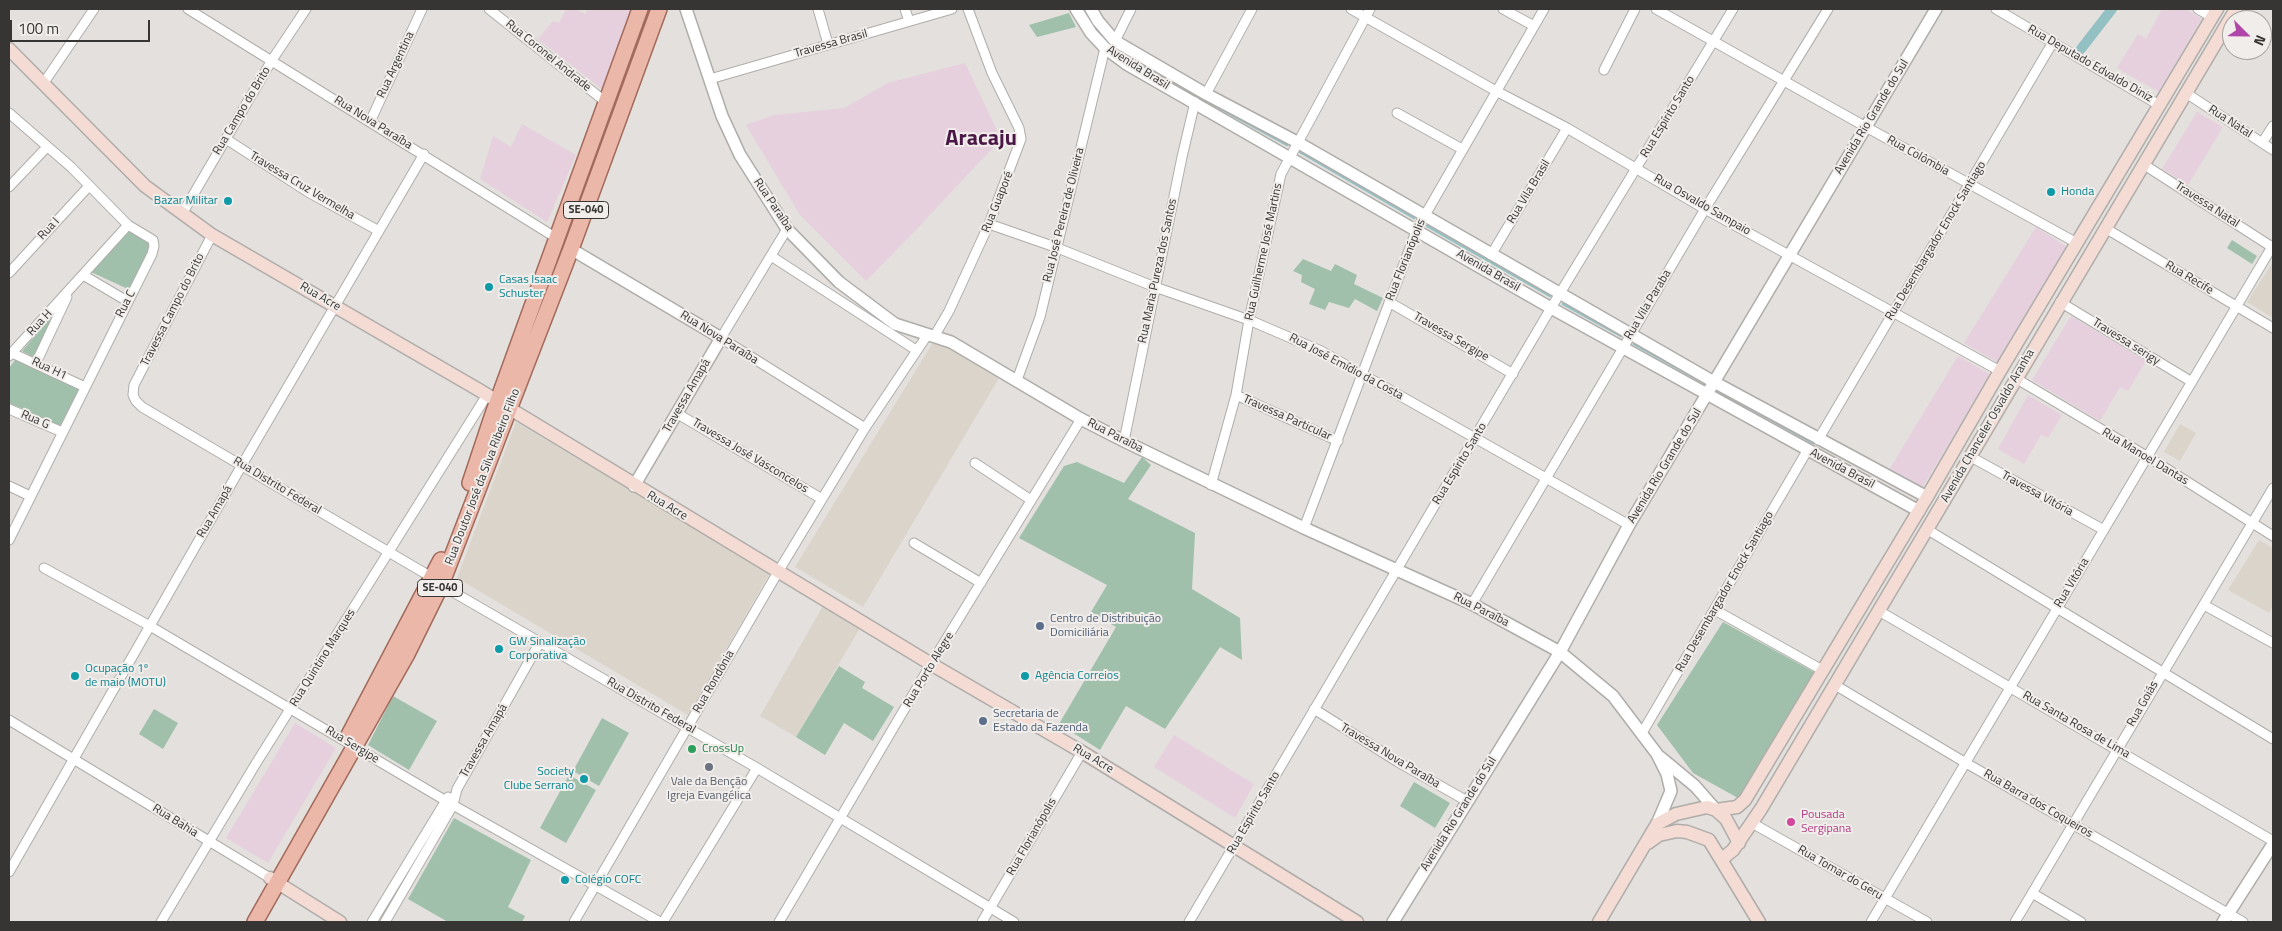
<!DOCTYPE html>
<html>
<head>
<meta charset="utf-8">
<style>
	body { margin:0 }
	#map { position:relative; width:2282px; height:931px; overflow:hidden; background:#e3e0dd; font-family:"Titillium Web",sans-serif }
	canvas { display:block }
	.frame { position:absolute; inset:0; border:10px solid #363534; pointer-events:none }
	.north { position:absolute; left:2222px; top:10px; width:50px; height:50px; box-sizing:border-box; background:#f0edea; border:1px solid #a6a3a1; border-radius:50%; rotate:113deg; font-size:14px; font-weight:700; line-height:20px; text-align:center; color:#363534 }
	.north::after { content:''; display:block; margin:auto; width:18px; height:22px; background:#af46a8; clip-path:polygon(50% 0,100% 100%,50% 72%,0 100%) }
	.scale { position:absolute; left:10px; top:20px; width:140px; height:22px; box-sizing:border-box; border:2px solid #363534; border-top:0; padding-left:6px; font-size:15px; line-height:18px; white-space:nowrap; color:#363534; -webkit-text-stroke:4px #f0edea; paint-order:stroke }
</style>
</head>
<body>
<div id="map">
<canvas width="2282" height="931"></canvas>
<div class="frame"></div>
<div class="north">N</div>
<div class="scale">100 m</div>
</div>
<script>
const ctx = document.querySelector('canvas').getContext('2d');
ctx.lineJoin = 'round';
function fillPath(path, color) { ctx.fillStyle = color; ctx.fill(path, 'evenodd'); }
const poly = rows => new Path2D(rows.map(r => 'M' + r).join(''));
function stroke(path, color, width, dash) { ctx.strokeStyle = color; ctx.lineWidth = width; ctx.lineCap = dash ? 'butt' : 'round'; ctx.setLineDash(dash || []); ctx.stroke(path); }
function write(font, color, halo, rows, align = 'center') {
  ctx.font = font + ' "Titillium Web",sans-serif'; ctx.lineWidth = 4; ctx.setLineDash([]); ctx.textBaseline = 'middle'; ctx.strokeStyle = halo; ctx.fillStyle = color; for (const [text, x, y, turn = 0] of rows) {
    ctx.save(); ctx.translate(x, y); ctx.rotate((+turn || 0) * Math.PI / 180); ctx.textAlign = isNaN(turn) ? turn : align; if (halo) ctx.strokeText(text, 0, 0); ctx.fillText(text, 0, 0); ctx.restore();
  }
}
fillPath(poly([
	[566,9,576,9,585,14,588,9,632,9,603,90,538,39,553,21,559,23],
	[2162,9,2185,9,2202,19,2159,92,2117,68,2138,34,2146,39],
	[965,63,1001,139,913,233,866,281,800,215,746,125,774,115,844,108,888,83],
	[2197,112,2223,127,2188,185,2162,169],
	[522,124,576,155,547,222,480,179,493,136,511,147],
	[2036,227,2067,247,1997,362,1964,343],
	[2071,316,2146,361,2128,391,2120,387,2100,421,2032,380],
	[1958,356,1991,375,1922,488,1889,470],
	[2028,395,2062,415,2048,438,2041,435,2024,464,1998,449],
	[295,723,336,748,268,863,226,838],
	[1174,735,1254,784,1235,818,1154,767]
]), '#e6d0dd');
fillPath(poly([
	[2273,262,2273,318,2247,302],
	[932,344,944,344,999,378,863,607,795,567],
	[516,422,770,573,688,715,457,578],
	[2180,424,2196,433,2180,461,2164,452],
	[2259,540,2273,548,2273,606,2269,613,2228,590],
	[823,606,860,628,796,737,760,716]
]), '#dbd4ca');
fillPath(poly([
	[1069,13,1076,27,1037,37,1029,25],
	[129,228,153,241,130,290,91,272],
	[2232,240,2257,256,2252,264,2227,248],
	[1303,259,1331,271,1335,264,1357,275,1354,284,1383,298,1377,311,1355,299,1349,308,1329,302,1325,310,1309,304,1315,289,1301,282,1302,275,1293,271],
	[60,307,37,359,22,351],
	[15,360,80,388,60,426,9,403,9,368],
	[1142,457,1151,465,1128,499,1195,533,1192,589,1240,618,1242,660,1220,647,1165,729,1126,706,1100,750,1059,724,1116,627,1091,612,1107,585,1019,538,1064,466,1077,462,1124,483],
	[1723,622,1814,672,1738,798,1693,773,1657,725],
	[839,666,865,682,862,688,894,707,873,741,844,723,825,755,796,737],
	[393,696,437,721,409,770,368,745],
	[154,709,178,723,163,749,139,734],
	[602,718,629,733,599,786,573,771],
	[569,775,596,790,566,843,540,828],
	[1414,782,1450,803,1435,828,1400,806],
	[454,818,531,860,508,907,525,916,522,922,448,922,408,899]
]), '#a0c0ac');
stroke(poly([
	[1127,58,1287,145],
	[1300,152,1414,218],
	[1427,226,1550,296],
	[1563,304,1621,336],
	[1634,344,1704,383],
	[1718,391,1813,443]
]), '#93c0c3', 2.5);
stroke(poly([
	[2081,49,2112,9]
]), '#93c0c3', 10);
const minor = poly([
	[188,9,558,239],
	[489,9,607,103],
	[818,9,828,44],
	[905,9,909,21],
	[1351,9,1496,91,1567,128,1705,209,2000,371],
	[1503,9,1534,26],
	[1656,9,1866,127,2077,243],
	[1996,9,2159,105],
	[2198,9,2212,17],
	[1115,41,1131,9],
	[1604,70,1635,9],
	[710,79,952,9],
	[43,84,94,9],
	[2186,93,2273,150],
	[1206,94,1252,9],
	[9,113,71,167,128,225,153,240,154,246,152,254,9,540],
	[1397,113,1462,149],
	[370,122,422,9],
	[226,139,308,192,379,231],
	[2262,143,2273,126],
	[2143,164,2272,247],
	[9,187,47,147],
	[182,214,272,60,306,9],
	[989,224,1055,247,1155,287,1249,320,1321,351,1629,525],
	[2105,228,2273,328],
	[787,229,721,338,865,428],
	[212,235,134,385,133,395,136,401,142,407,433,578],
	[1491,255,1567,128],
	[771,256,916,350],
	[9,273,89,186],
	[83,275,127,301],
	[1389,302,1513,374],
	[2060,302,2192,382],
	[935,335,949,311,989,224,1021,139,1019,128,992,73,968,9],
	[12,353,85,387],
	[9,356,128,225],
	[36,363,67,297],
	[2017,379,2148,457,2273,536],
	[1017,380,1040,317,1105,48],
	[1236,395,1338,441],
	[9,409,62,432],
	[678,414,822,499],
	[1818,440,2053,42],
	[1124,441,1182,157,1195,102],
	[1971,457,2104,530],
	[975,463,1031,500],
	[1211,485,1236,395,1249,320,1281,174,1370,9],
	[9,486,30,496],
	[1304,528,1417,229,1544,9],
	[1928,530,2273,739],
	[914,543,981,583],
	[44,568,150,626,453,805,660,922],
	[441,585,757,768,1014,922],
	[1472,604,1705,209,1828,9],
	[2204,605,2273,643],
	[1715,610,1824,671],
	[1879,611,2273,841],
	[1835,685,1966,763,2243,922],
	[1314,709,1398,762,1467,801],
	[9,720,270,878],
	[1642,733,1807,451],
	[1752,823,1927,922],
	[9,872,242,465,424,154],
	[2032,893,2081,922],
	[161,922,255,765,487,395],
	[372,922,448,797],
	[385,922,453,805,457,789,540,642],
	[574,922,778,572,865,428,928,334],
	[663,922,757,768],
	[779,922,931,664,1081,419],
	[982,922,1082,752],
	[1189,922,1551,308,1733,9],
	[1871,922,2273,245],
	[2015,922,2273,488]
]);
const tertiary = poly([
	[686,9,722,116,740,155,787,229,839,282,895,324,951,342,1081,419,1124,441,1304,528,1472,604,1560,652,1613,696,1657,754,1667,774,1671,791,1657,824],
	[1076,9,1091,33,1105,48,1128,65,1551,308,1919,511],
	[1091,9,1098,21,1115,41,1206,94,1297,142,1714,382,1927,497],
	[571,249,721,338,634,486],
	[1660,757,1695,786,1716,810],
	[1393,922,1560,652,1629,525,1936,9],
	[2223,922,2273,844]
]);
const secondary = poly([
	[9,49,145,186,212,235,479,390,931,664,1082,752,1357,922],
	[1716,810,1737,807,1745,800,1927,497,2000,371,2217,9],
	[1648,843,1659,835,1677,831,1687,832,1709,840,1759,922],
	[1722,859,1733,850,1761,809,2236,9],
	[270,878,340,922],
	[1599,922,1657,824,1676,814,1707,807,1716,810,1726,819,1739,843]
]);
const primary = poly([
	[470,483,493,414,640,9],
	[349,735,441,560],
	[255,922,407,654,441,585,571,249,659,9]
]);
stroke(minor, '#afadaa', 11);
stroke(tertiary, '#afadaa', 14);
stroke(secondary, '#afadaa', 15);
stroke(primary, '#a26a5b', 18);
stroke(minor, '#fff', 9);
stroke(tertiary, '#fff', 11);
stroke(secondary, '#f4dbd4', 12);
stroke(primary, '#eab7a9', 15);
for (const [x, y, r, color] of [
	[2051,192,5,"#0f9aa8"],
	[228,201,5,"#0f9aa8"],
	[489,287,5,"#0f9aa8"],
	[1040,626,5,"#5c6f8a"],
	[499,649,5,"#0f9aa8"],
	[75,676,5,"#0f9aa8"],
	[1025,676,5,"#0f9aa8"],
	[983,721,5,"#5c6f8a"],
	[692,749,5,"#2e9e5b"],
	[709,767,5,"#6b7280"],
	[584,779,5,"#0f9aa8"],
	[1791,822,5,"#d1479c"],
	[565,880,5,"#0f9aa8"]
]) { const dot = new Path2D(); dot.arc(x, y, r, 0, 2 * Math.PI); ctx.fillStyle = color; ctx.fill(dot); stroke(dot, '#f0edea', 2); }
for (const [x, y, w] of [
	[586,210,45],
	[440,588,45]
]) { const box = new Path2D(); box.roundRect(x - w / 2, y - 8.5, w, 17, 4); ctx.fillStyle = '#f0edea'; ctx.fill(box); stroke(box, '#363534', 1); }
write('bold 11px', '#363534', null, [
	["SE-040",586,210],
	["SE-040",440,588]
]);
write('12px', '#363534', '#f0edea', [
	["Travessa Brasil",831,44,-16],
	["Rua Coronel Andrade",548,56,39],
	["Rua Deputado Edvaldo Diniz",2090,64,30],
	["Rua Argentina",396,65,-65],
	["Avenida Brasil",1138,68,32],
	["Rua Campo do Brito",242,111,-59],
	["Rua Espírito Santo",1668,117,-59],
	["Avenida Rio Grande do Sul",1872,117,-59],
	["Rua Natal",2230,122,33],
	["Rua Nova Paraíba",373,123,32],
	["Rua Colômbia",1918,156,29],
	["Travessa Cruz Vermelha",302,186,31],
	["Rua Vila Brasil",1529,192,-59],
	["Rua Guaporé",998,202,-68],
	["Rua Paraíba",773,205,56],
	["Rua Osvaldo Sampaio",1702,205,30],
	["Travessa Natal",2207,205,33],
	["Rua José Pereira de Oliveira",1064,215,-76],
	["Rua I",49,229,-47],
	["Rua Desembargador Enock Santiago",1936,241,-59],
	["Rua Guilherme José Martins",1264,252,-78],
	["Rua Florianópolis",1406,260,-68],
	["Rua Maria Pureza dos Santos",1158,271,-78],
	["Avenida Brasil",1488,271,30],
	["Rua Recife",2189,278,31],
	["Rua Acre",320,297,30],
	["Rua C",126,304,-63],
	["Rua Vila Paraba",1648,305,-59],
	["Travessa Campo do Brito",173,310,-63],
	["Rua H",40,323,-47],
	["Travessa Sergipe",1451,337,30],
	["Rua Nova Paraíba",719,338,32],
	["Travessa serigy",2126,342,32],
	["Rua José Emídio da Costa",1346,367,28],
	["Rua H1",49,369,25],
	["Travessa Amapá",687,396,-60],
	["Travessa Particular",1287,418,24],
	["Rua G",35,420,23],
	["Avenida Chanceler Osvaldo Aranha",1988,426,-60],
	["Rua Paraíba",1115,436,27],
	["Travessa José Vasconcelos",750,456,31],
	["Rua Manoel Dantas",2145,457,31],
	["Rua Espírito Santo",1460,464,-59],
	["Avenida Rio Grande do Sul",1665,466,-59],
	["Avenida Brasil",1842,469,28],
	["Rua Doutor José da Silva Ribeiro Filho",483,477,-69],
	["Rua Distrito Federal",277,486,31],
	["Travessa Vitória",2037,494,29],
	["Rua Acre",667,506,31],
	["Rua Amapá",215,512,-60],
	["Rua Vitória",2072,583,-59],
	["Rua Desembargador Enock Santiago",1725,592,-60],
	["Rua Paraíba",1481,610,27],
	["Rua Quintino Marques",323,658,-58],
	["Rua Porto Alegre",929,670,-59],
	["Rua Rondônia",714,682,-60],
	["Rua Goiás",2143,704,-60],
	["Rua Distrito Federal",651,706,30],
	["Rua Santa Rosa de Lima",2076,725,30],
	["Travessa Amapá",484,741,-60],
	["Rua Sergipe",352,745,31],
	["Travessa Nova Paraíba",1390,756,31],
	["Rua Acre",1093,759,31],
	["Rua Barra dos Coqueiros",2038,804,30],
	["Rua Espírito Santo",1254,813,-60],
	["Avenida Rio Grande do Sul",1459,814,-58],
	["Rua Bahia",175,821,32],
	["Rua Florianópolis",1032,837,-60],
	["Rua Tomar do Geru",1840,873,30]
]);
write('12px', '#0d838f', '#f0edea', [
	["Honda",2061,192],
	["Bazar Militar",218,201,"right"],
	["Casas Isaac",499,280],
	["Schuster",499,294],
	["GW Sinalização",509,642],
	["Corporativa",509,656],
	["Ocupação 1º",85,669],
	["de maio (MOTU)",85,683],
	["Agência Correios",1035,676],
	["Society",574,772,"right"],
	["Clube Serrano",574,786,"right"],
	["Colégio COFC",575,880]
], 'left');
write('12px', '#4e5e75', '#f0edea', [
	["Centro de Distribuição",1050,619],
	["Domiciliária",1050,633],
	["Secretaria de",993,714],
	["Estado da Fazenda",993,728]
], 'left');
write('12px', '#27864d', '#f0edea', [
	["CrossUp",702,749]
], 'left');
write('12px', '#5b616d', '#f0edea', [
	["Vale da Benção",709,782],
	["Igreja Evangélica",709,796]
]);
write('12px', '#b23c85', '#f0edea', [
	["Pousada",1801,815],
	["Sergipana",1801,829]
], 'left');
write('bold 22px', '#4a1746', '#f0edea', [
	["Aracaju",981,140]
]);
</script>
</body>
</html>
